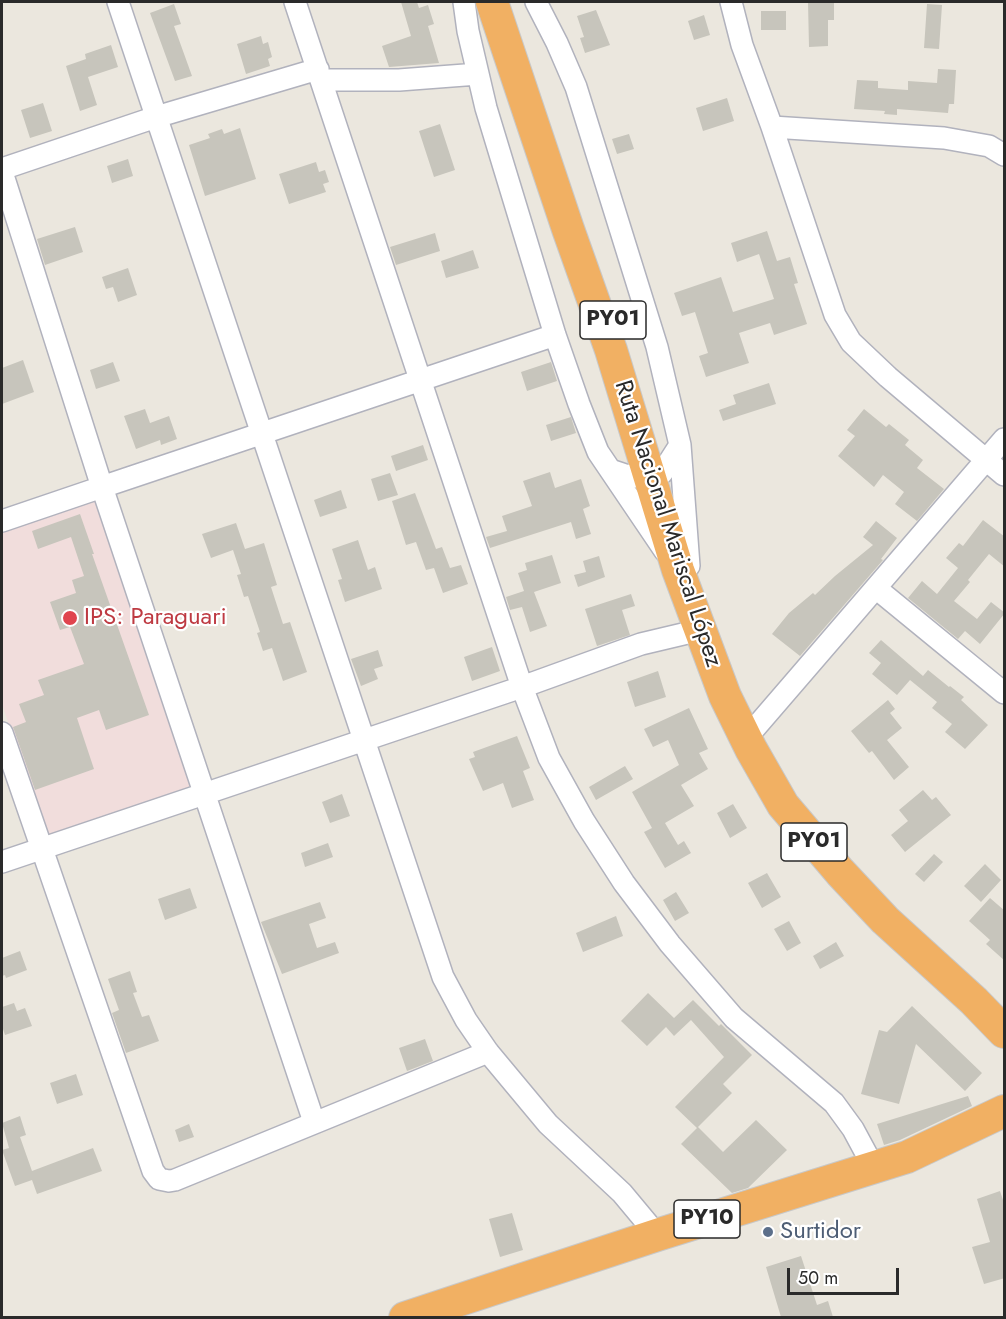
<!DOCTYPE html>
<html>
<head>
<meta charset="utf-8">
<style>
	body { margin:0 }
	#map { position:relative; width:1006px; height:1319px; overflow:hidden; background:#ebe7de; font-family:Jost,sans-serif }
	canvas { display:block }
	.frame { position:absolute; inset:0; border:3px solid #2a2a2a; pointer-events:none }
	.scale { position:absolute; left:787px; top:1268px; width:112px; height:27px; box-sizing:border-box; border:3px solid #2a2a2a; border-top:0; padding-left:8px; font-size:18px; line-height:21px; white-space:nowrap; color:#2a2a2a; -webkit-text-stroke:4px #fff; paint-order:stroke }
</style>
</head>
<body>
<div id="map">
<canvas width="1006" height="1319"></canvas>
<div class="frame"></div>
<div class="scale">50 m</div>
</div>
<script>
const ctx = document.querySelector('canvas').getContext('2d');
ctx.lineJoin = 'round';
function fillPath(path, color) { ctx.fillStyle = color; ctx.fill(path, 'evenodd'); }
const poly = rows => new Path2D(rows.map(r => 'M' + r).join(''));
function stroke(path, color, width, dash) { ctx.strokeStyle = color; ctx.lineWidth = width; ctx.lineCap = dash ? 'butt' : 'round'; ctx.setLineDash(dash || []); ctx.stroke(path); }
function write(font, color, halo, rows, align = 'center') {
  ctx.font = font + ' Jost,sans-serif'; ctx.lineWidth = 4.5; ctx.setLineDash([]); ctx.textBaseline = 'middle'; ctx.strokeStyle = halo; ctx.fillStyle = color; for (const [text, x, y, turn = 0] of rows) {
    ctx.save(); ctx.translate(x, y); ctx.rotate((+turn || 0) * Math.PI / 180); ctx.textAlign = isNaN(turn) ? turn : align; if (halo) ctx.strokeText(text, 0, 0); ctx.fillText(text, 0, 0); ctx.restore();
  }
}
fillPath(poly([
	[98,496,193,787,47,837,2,704,2,531]
]), '#f1dddc');
fillPath(poly([
	[401,2,417,2,419,8,428,5,434,24,428,26,439,63,389,67,382,46,411,36],
	[808,2,834,2,834,20,828,20,828,46,809,47],
	[174,4,181,24,174,26,192,76,175,81,150,13],
	[927,4,942,5,939,49,924,48],
	[596,10,610,45,585,53,580,38,584,37,577,16],
	[761,11,786,11,786,30,761,30],
	[704,15,710,35,694,40,688,21],
	[261,36,263,44,268,42,272,57,268,59,270,66,246,74,237,44],
	[111,45,118,67,88,77,97,105,80,111,66,66,86,59,85,54],
	[938,69,956,70,954,104,949,104,948,113,897,109,897,115,884,114,885,111,854,109,857,80,878,81,878,88,908,90,908,81,937,83],
	[727,98,734,121,703,131,696,108],
	[43,103,52,131,30,138,21,110],
	[440,124,455,170,434,177,419,131],
	[240,128,256,179,205,196,189,145,210,138,208,134,222,129,224,134],
	[629,134,634,149,617,154,612,139],
	[128,159,133,176,112,183,107,166],
	[316,162,319,172,325,170,329,182,323,184,326,192,289,204,279,174],
	[75,227,83,252,45,265,37,239],
	[767,231,777,261,790,257,798,283,794,284,807,324,774,335,770,323,739,333,749,363,706,377,699,356,708,353,695,312,682,316,674,293,721,277,733,312,774,299,759,254,737,262,731,243],
	[435,233,440,251,396,265,390,247],
	[473,250,479,268,446,278,441,261],
	[128,268,137,295,118,302,113,287,106,289,102,277],
	[23,360,34,392,2,404,2,368],
	[113,362,120,381,96,389,90,370],
	[551,362,557,381,527,391,521,372],
	[769,383,776,404,723,421,719,410,736,404,733,395],
	[145,409,150,423,169,416,177,439,161,445,160,440,136,449,124,416],
	[864,409,886,427,889,424,909,440,905,445,923,460,917,468,944,489,917,521,895,504,904,492,883,475,874,487,838,456,855,436,847,430],
	[571,417,576,433,551,441,546,425],
	[423,445,428,460,396,471,391,456],
	[550,472,555,488,581,479,590,506,583,509,591,534,576,539,571,522,490,548,486,537,507,531,502,516,532,506,523,481],
	[390,473,398,495,378,501,371,479],
	[341,490,347,508,320,517,314,500],
	[415,493,436,549,442,547,450,568,461,565,468,584,443,593,434,568,426,570,416,542,406,545,392,501],
	[80,514,94,554,92,554,149,715,106,730,99,710,77,718,94,769,35,790,13,727,26,722,19,704,44,695,38,680,84,664,70,627,60,630,50,602,76,593,72,580,84,576,71,537,38,549,32,531],
	[983,520,1005,537,1005,567,989,554,968,580,970,582,954,601,977,619,991,602,1005,613,980,644,965,631,958,639,908,598,922,581,937,594,958,568,946,558,959,543,963,546],
	[876,521,897,538,881,559,883,560,800,656,772,634,789,613,813,593,815,595,835,576,873,545,863,537],
	[236,523,245,549,264,543,277,585,271,587,283,624,290,622,307,672,283,681,272,648,263,651,257,633,260,632,248,596,244,597,237,575,241,574,233,550,211,558,202,534],
	[358,540,368,570,375,567,382,589,345,602,338,580,342,579,332,549],
	[552,555,561,583,534,592,547,626,530,632,522,607,510,610,506,597,524,591,518,573,527,570,525,563],
	[599,556,605,577,578,587,574,575,586,572,583,561],
	[631,594,635,606,622,610,630,635,597,646,585,609],
	[881,640,923,676,928,670,949,687,950,686,964,697,961,700,988,725,965,749,945,732,952,724,932,708,937,702,910,680,897,695,872,674,881,663,869,653],
	[492,647,500,671,472,681,464,657],
	[378,650,383,666,374,669,378,679,361,686,351,659],
	[658,671,666,697,635,707,627,682],
	[888,700,895,709,890,713,902,728,887,740,909,767,894,780,872,751,869,753,851,731],
	[689,708,708,749,699,753,708,769,681,785,694,806,665,823,678,845,684,841,691,853,665,868,644,832,652,828,632,792,679,765,668,740,653,747,644,729],
	[517,736,530,768,523,771,534,800,512,808,503,783,483,791,469,759,475,757,473,752],
	[625,766,633,779,596,800,589,787],
	[923,790,932,800,936,797,951,815,905,852,891,835,908,821,899,810],
	[342,794,350,816,330,823,322,802],
	[733,804,747,828,730,838,717,813],
	[328,843,333,857,305,867,301,853],
	[934,854,943,862,924,882,915,874],
	[985,864,1001,880,981,902,964,886],
	[767,873,781,897,762,908,748,883],
	[190,888,197,908,165,920,158,899],
	[676,892,689,913,675,921,663,900],
	[990,898,1005,911,1005,961,986,944,990,940,969,921],
	[320,902,326,918,309,924,317,948,335,942,339,953,282,974,261,922],
	[616,916,623,936,583,952,576,933],
	[789,921,801,943,787,951,774,929],
	[836,942,844,956,820,969,813,956],
	[20,951,27,970,6,978,5,975,2,976,2,958],
	[130,971,137,992,133,993,142,1017,149,1015,159,1041,126,1053,112,1013,119,1010,108,979],
	[648,993,674,1018,693,1000,719,1026,721,1024,752,1055,723,1084,732,1093,698,1127,723,1152,756,1120,787,1150,748,1188,732,1193,681,1144,697,1128,675,1107,724,1057,691,1020,674,1036,666,1027,647,1046,621,1021],
	[14,1003,17,1011,25,1008,32,1026,5,1035,2,1026,2,1007],
	[912,1006,982,1073,965,1091,916,1044,899,1104,861,1094,879,1030,887,1032],
	[425,1039,433,1061,407,1071,399,1048],
	[76,1074,83,1095,57,1104,50,1083],
	[968,1096,972,1106,900,1140,884,1145,877,1124],
	[20,1116,26,1135,20,1137,32,1171,93,1148,102,1171,37,1194,32,1180,15,1186,2,1150,9,1148,2,1123],
	[189,1124,194,1137,179,1142,175,1130],
	[1000,1191,1005,1206,1005,1278,984,1284,972,1247,990,1242,977,1199],
	[512,1213,523,1250,500,1257,489,1219],
	[801,1256,817,1305,828,1301,833,1317,781,1317,766,1267]
]), '#c7c5bc');
const minor = poly([
	[118,2,443,977,466,1020,488,1052,548,1124,622,1193,657,1235],
	[295,2,522,687,549,758,584,821,624,883,670,944,734,1018,834,1103,853,1129,874,1168],
	[464,2,468,31,486,108,555,335,579,404,598,452,665,551],
	[536,2,557,43,576,87,657,347,680,445,689,566],
	[731,2,742,45,772,127],
	[322,80,399,80,478,74],
	[1004,155,989,146,944,138,772,127,835,315,851,342,888,377,1004,475],
	[2,169,156,117,318,69],
	[2,172,102,487,555,335],
	[610,470,625,475,651,479,662,473,680,445],
	[2,521,102,487,314,1122],
	[877,589,1004,693],
	[755,728,1004,439],
	[2,733,153,1171,159,1179,169,1181,175,1180,488,1052],
	[2,862,522,687,641,644,700,630]
]);
const highway = poly([
	[492,2,568,229,611,350,678,570,725,696,751,749,783,805,840,872,885,920,974,1001,1004,1032],
	[405,1318,657,1235,907,1157,1004,1111]
]);
stroke(minor, '#b1b2bd', 24);
stroke(highway, '#c8c8c8', 34);
stroke(minor, '#fff', 21);
stroke(highway, '#f1b063', 32);
for (const [x, y, r, color] of [
	[70,618,8,"#e0444e"],
	[768,1232,6,"#5c6f8a"]
]) { const dot = new Path2D(); dot.arc(x, y, r, 0, 2 * Math.PI); ctx.fillStyle = color; ctx.fill(dot); stroke(dot, '#fff', 2); }
for (const [x, y, w] of [
	[613,320,66],
	[814,842,66],
	[707,1219,66]
]) { const box = new Path2D(); box.roundRect(x - w / 2, y - 19, w, 38, 4.5); ctx.fillStyle = '#fff'; ctx.fill(box); stroke(box, '#2a2a2a', 1.5); }
write('bold 22px', '#2a2a2a', null, [
	["PY01",613,320],
	["PY01",814,842],
	["PY10",707,1219]
]);
write('24px', '#2a2a2a', '#fff', [
	["Ruta Nacional Mariscal López",667,524,72]
]);
write('24px', '#be3a42', '#fff', [
	["IPS: Paraguari",84,618]
], 'left');
write('24px', '#4e5e75', '#fff', [
	["Surtidor",780,1232]
], 'left');
</script>
</body>
</html>
